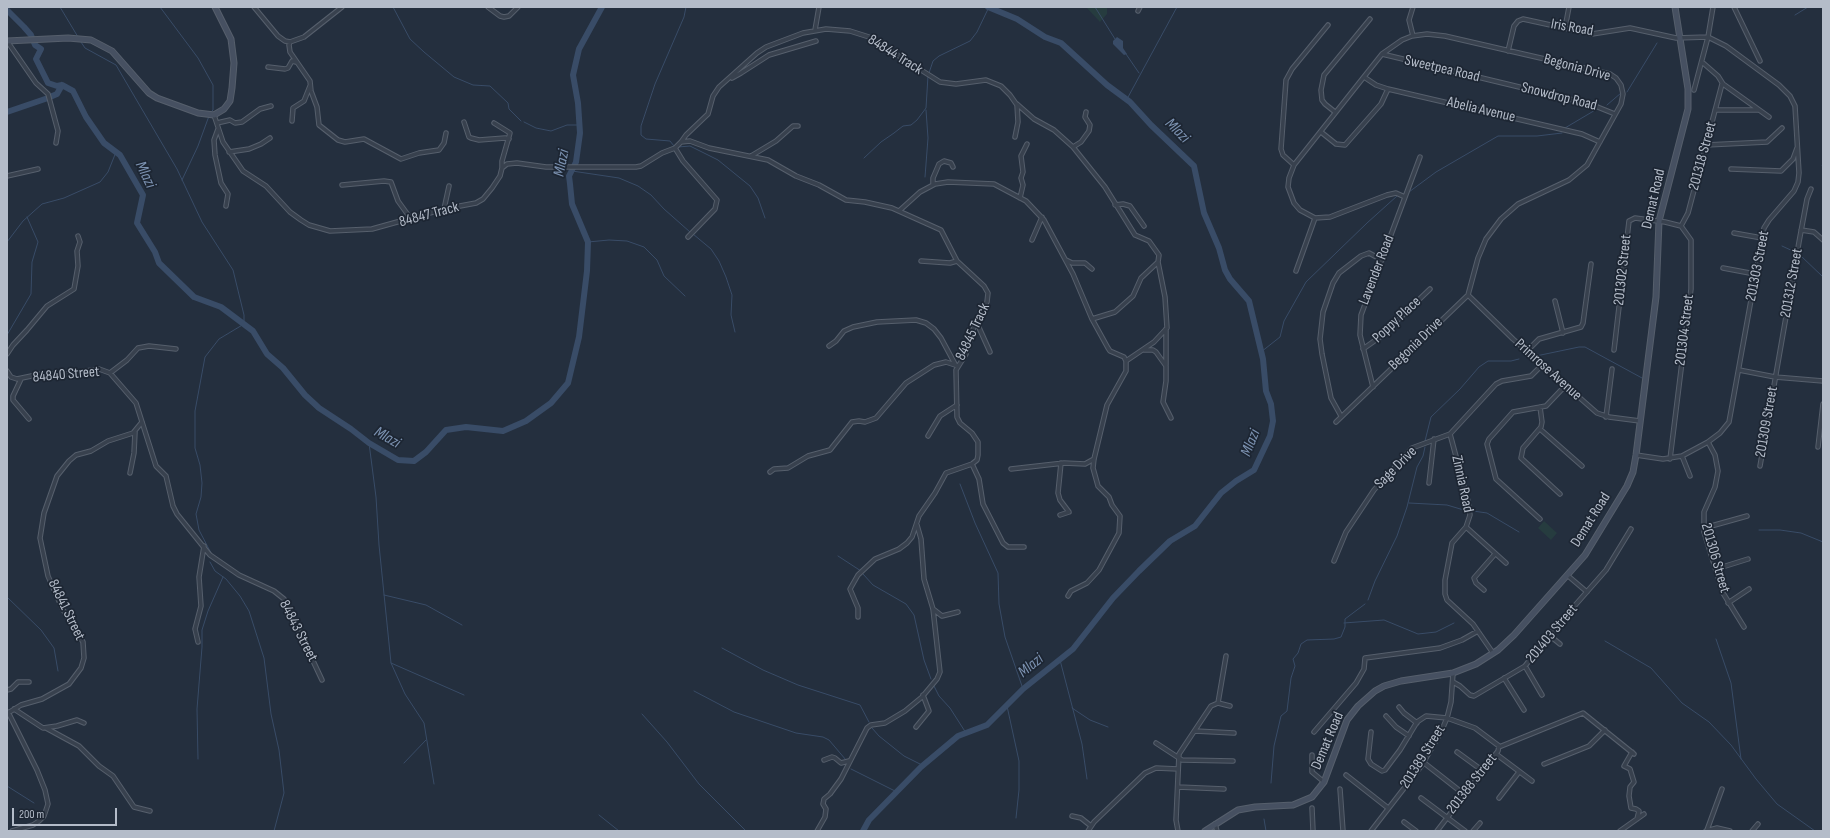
<!DOCTYPE html>
<html>
<head>
<meta charset="utf-8">
<style>
	body { margin:0 }
	#map { position:relative; width:1830px; height:838px; overflow:hidden; background:#242f3e; font-family:"Sofia Sans Condensed",sans-serif }
	canvas { display:block }
	.frame { position:absolute; inset:0; border:8px solid #b4bcc9; pointer-events:none }
	.scale { position:absolute; left:12px; top:808px; width:105px; height:18px; box-sizing:border-box; border:2px solid #b4bcc9; border-top:0; padding-left:5px; font-size:12px; line-height:14px; white-space:nowrap; color:#b4bcc9; -webkit-text-stroke:3px #1d2633; paint-order:stroke }
</style>
</head>
<body>
<div id="map">
<canvas width="1830" height="838"></canvas>
<div class="frame"></div>
<div class="scale">200 m</div>
</div>
<script>
const ctx = document.querySelector('canvas').getContext('2d');
ctx.lineJoin = 'round';
function fillPath(path, color) { ctx.fillStyle = color; ctx.fill(path, 'evenodd'); }
const poly = rows => new Path2D(rows.map(r => 'M' + r).join(''));
function stroke(path, color, width, dash) { ctx.strokeStyle = color; ctx.lineWidth = width; ctx.lineCap = dash ? 'butt' : 'round'; ctx.setLineDash(dash || []); ctx.stroke(path); }
function write(font, color, halo, rows, align = 'center') {
  ctx.font = font + ' "Sofia Sans Condensed",sans-serif'; ctx.lineWidth = 3.5; ctx.setLineDash([]); ctx.textBaseline = 'middle'; ctx.strokeStyle = halo; ctx.fillStyle = color; for (const [text, x, y, turn = 0] of rows) {
    ctx.save(); ctx.translate(x, y); ctx.rotate((+turn || 0) * Math.PI / 180); ctx.textAlign = isNaN(turn) ? turn : align; if (halo) ctx.strokeText(text, 0, 0); ctx.fillText(text, 0, 0); ctx.restore();
  }
}
fillPath(poly([
	[1086,7,1107,7,1107,14,1100,22],
	[1544,521,1557,533,1551,540,1538,528]
]), '#263c3f');
fillPath(poly([
	[1117,37,1123,41,1123,48,1127,54,1124,55,1113,44,1113,41]
]), '#394c67');
stroke(poly([
	[60,7,78,37],
	[160,7,198,58,213,85,213,110,211,112],
	[393,7,410,39,424,52,454,77,473,85,490,86,508,103,509,109,521,121],
	[1095,7,1115,39],
	[1795,15,1808,7],
	[81,42,85,48,116,65,177,169,202,222,233,270,244,315,244,324,219,339,205,357,195,411,195,448,200,465,202,483,201,497,196,514,199,530,211,553],
	[1126,54,1139,73],
	[929,73,933,61,939,56,970,41,977,32,989,7],
	[1627,92,1657,43],
	[1127,99,1177,7],
	[1607,105,1621,93],
	[524,122,536,128,551,131,567,125,580,125],
	[1565,128,1597,109],
	[674,146,670,141,646,139,641,135,641,126,655,84,684,17,686,7],
	[678,147,690,146,718,160,750,186,758,198,765,218],
	[864,158,881,142,894,133,903,126,911,125,917,120,926,108,928,76],
	[1822,166,1823,167],
	[572,171,619,178,638,186,651,195,664,209,690,232],
	[925,177,928,138,926,110],
	[182,180,198,146,209,116],
	[1409,192,1436,172,1498,136,1537,136,1562,133],
	[693,234,711,249,719,261,726,277,732,295,731,315,735,332],
	[7,242,23,221,42,204,64,198,100,182,108,172,116,152],
	[588,242,609,240,627,241,644,247,657,260,664,276,685,296],
	[1782,246,1795,252],
	[1801,256,1823,277],
	[7,335,31,294,32,262,38,242,27,217],
	[1261,352,1280,337,1284,321,1306,282,1367,223,1397,196],
	[1536,356,1579,347,1585,347,1642,378],
	[1425,441,1431,417,1460,389,1479,367,1488,361,1511,361,1519,359],
	[369,443,376,497,379,545,391,663,405,694,424,723,434,784],
	[960,484,975,523,998,573,999,604,1005,637,1023,689],
	[1409,503,1447,505,1467,511],
	[1473,511,1487,513,1519,532],
	[1759,530,1780,530,1801,533,1823,542],
	[838,556,861,571],
	[210,562,215,571,226,579,240,596,249,611,264,658,271,714,279,750,284,793,274,831],
	[863,574,873,585,906,604,914,615,924,660,931,679],
	[384,595,426,605,462,625],
	[7,597,41,630,54,648,58,671],
	[1368,600,1375,581,1397,536,1407,507,1417,467,1423,456,1425,447],
	[1344,623,1384,620,1418,634,1436,632,1454,623],
	[1716,639,1731,683,1741,759],
	[1605,641,1651,668,1682,703,1709,722,1731,745,1756,779,1777,804,1815,831],
	[722,648,763,670,798,685,860,705,869,722],
	[1060,660,1082,744,1087,779],
	[391,663,464,695],
	[934,686,939,696,950,708,966,733],
	[694,691,734,712,796,733,823,737,829,740,846,760],
	[1007,706,1019,761,1019,790,1016,818],
	[1072,708,1090,720,1108,727],
	[642,714,667,742,699,784,746,831],
	[872,728,879,736,904,756,924,766],
	[198,759,197,709,202,647,202,630,208,611,223,577],
	[404,763,426,740],
	[851,769,897,792],
	[1271,783,1274,746,1281,716,1287,711,1291,678,1295,666,1293,659,1298,653,1301,644,1307,640,1334,639,1341,637,1345,627,1345,619,1365,604],
	[7,786,34,803],
	[599,815,619,831],
	[1264,819,1266,831]
]), '#394c67', 1);
stroke(poly([
	[7,10,24,27,31,35,35,45,41,49,36,59,48,83,57,86,62,85,73,91,86,117,104,143,120,155,143,195,137,223,155,252,159,263,194,297,221,307,253,331,267,354,283,368,305,395,319,408,351,429,369,443,398,460,414,461,426,452,446,430,466,427,503,431,526,421,551,403,568,383,579,337,587,271,588,242,572,204,570,184,569,176,576,162,580,133,578,103,573,75,579,49,602,7],
	[50,97,57,94,62,85],
	[7,112,48,98],
	[863,831,869,820,921,767,958,736,987,725,1023,689,1073,649,1113,598,1139,571,1170,541,1195,526,1221,493,1236,481,1254,470,1270,436,1273,421,1271,404,1266,391,1263,359,1249,301,1230,279,1225,270,1219,248,1204,213,1194,166,1151,125,1130,102,1107,85,1061,43,1045,37,1017,19,988,7]
]), '#394c67', 6);
const street = poly([
	[254,7,278,36,285,41,290,42,304,37,342,7],
	[488,7,500,16,504,17,509,16,518,7],
	[1413,7,1409,20,1413,36],
	[1734,7,1760,61],
	[1138,11,1140,7],
	[1565,28,1569,7],
	[815,30,819,7],
	[7,41,36,83,48,94,58,131,56,143],
	[290,42,289,45,290,52,310,81,311,91,317,107,319,125,338,140,345,142,364,139,401,159,419,153,439,150,444,143,446,133],
	[1508,51,1514,26,1518,21,1523,19,1592,34,1630,28,1676,38,1708,37,1726,46,1779,85,1790,96,1795,106,1799,173,1798,182,1794,191,1769,220,1764,228,1729,422,1720,433,1708,442,1682,456,1663,459,1636,455],
	[1382,54,1590,104,1615,114],
	[1702,62,1718,76,1723,84,1769,117],
	[268,67,285,69,288,68,292,61,296,62],
	[1364,77,1376,85,1388,89,1582,134,1600,142],
	[732,78,741,73,769,55,816,41],
	[1694,90,1708,37,1713,7],
	[1017,104,1034,119,1054,130,1073,147,1105,187,1135,235,1149,241,1159,255,1158,262,1141,278,1133,296,1115,312,1092,319],
	[1715,110,1758,110],
	[1335,112,1325,104,1322,100,1321,90,1324,75,1370,19],
	[214,115,223,142,243,171,266,186,290,212,301,220,309,225,330,231,372,229,444,209,476,203,483,199,492,188,500,176,502,168,507,164,517,163,546,167,636,167,641,166,662,153,675,148,681,142,690,141,709,148,768,160,796,176,819,185,846,200,865,202,892,208,941,230,957,261,984,286,988,293,987,302,975,323,966,354,956,370,957,417,960,423,972,433,978,442,978,455,977,460,972,464,946,473,935,493,919,516,912,537,907,543,899,549,875,559,858,575,850,589,858,608,858,617],
	[292,121,293,108,304,101,310,86],
	[464,122,469,137,471,138,479,140,505,138,509,139],
	[217,123,230,120,235,123,242,122,260,109,271,106],
	[494,123,510,133,502,161,502,168],
	[218,129,214,140,215,155,221,183,228,194,226,206],
	[1321,132,1336,144,1345,145,1381,104,1388,89],
	[681,142,686,135,708,114,713,96,719,87,757,53,766,47,803,33,826,29,850,31,869,37,940,82,956,84,986,80,1001,86,1010,95,1017,105,1018,122,1015,137],
	[1706,145,1767,142,1782,128],
	[1073,147,1081,142,1089,131,1090,125,1085,117,1086,112],
	[675,148,683,161,717,200,715,209,688,237],
	[229,152,249,149,261,144,270,138],
	[751,156,776,141,793,126,798,126],
	[1294,165,1283,155,1281,149,1286,80,1292,69,1328,25],
	[1731,169,1781,171,1793,159,1797,148],
	[7,176,38,169],
	[342,185,384,181,391,182,398,201,411,219],
	[933,185,933,178,939,164,944,161,951,163,953,167],
	[1020,198,1023,185,1021,178,1023,172,1021,156,1027,144],
	[1115,205,1123,204,1130,206,1144,226],
	[444,209,449,186],
	[899,211,920,192,935,184,948,182,994,184,1026,201,1044,220,1073,274,1092,319,1108,348,1110,351,1124,357,1126,361,1126,371,1107,405,1094,459,1093,468,1098,486,1109,497,1112,505,1120,516,1119,533,1099,570,1087,583,1071,591,1068,596],
	[1681,226,1688,213,1722,84],
	[1801,230,1814,232,1823,240],
	[1734,233,1762,238],
	[1032,240,1042,217],
	[1066,260,1072,263,1085,263,1092,269],
	[921,261,950,263,957,261],
	[1723,268,1755,274],
	[1296,271,1315,218],
	[1468,295,1513,339,1597,413,1609,417,1640,421],
	[1555,301,1563,333],
	[976,321,990,352],
	[829,346,836,341,844,331,853,327,877,322,916,320,926,323,934,329,941,338,955,364],
	[1363,349,1380,337,1430,289],
	[1144,350,1153,350,1156,352,1166,366,1166,381,1163,402,1171,418],
	[1614,350,1629,221,1635,218,1665,222,1681,226,1691,240,1691,289,1670,459],
	[1527,351,1539,339,1581,327,1583,323,1591,264],
	[7,354,13,345,27,330,47,306,74,289,78,266,77,251,80,242,78,236],
	[1126,361,1154,342,1167,328,1165,297,1158,262],
	[1166,365,1166,329],
	[1739,370,1775,377,1823,381],
	[7,371,11,377,17,379,41,374,66,374,99,369,110,373,136,403,156,466,166,476,173,506,177,514,210,555,239,575,274,591,284,599,322,680],
	[110,373,127,360,138,348,149,346,176,349],
	[21,379,13,396,13,400,29,419],
	[1373,387,1360,335,1361,315,1420,157],
	[1540,407,1542,422,1541,427,1523,448,1521,458,1560,494],
	[1341,416,1331,398,1322,354,1320,339,1323,312,1333,283,1339,273,1361,256,1369,253,1382,260],
	[1606,417,1612,369],
	[1336,422,1468,295,1478,258,1486,239,1501,219,1518,204,1569,180,1587,165,1621,104,1623,94,1621,85,1616,78,1610,74,1445,36,1427,34,1412,36,1402,40,1382,54,1294,165,1289,178,1288,187,1294,203,1300,210,1315,218,1330,217,1387,195,1396,193,1405,197],
	[1540,429,1582,466],
	[1450,434,1468,501,1470,515,1466,527,1452,543,1445,580,1445,594,1447,600,1473,624,1493,653],
	[928,436,940,416,957,405],
	[1708,442,1715,455,1718,471,1715,487,1704,512,1704,532,1723,593,1744,627],
	[1818,447,1823,404],
	[1682,456,1690,476],
	[972,464,979,479,983,504,1003,543,1008,547,1024,547],
	[1760,466,1799,242,1807,199,1811,189],
	[1011,469,1064,463,1085,464,1094,459],
	[770,472,774,469,788,468,808,456,830,450,852,422,859,421,865,422,876,418,906,383,934,365,946,362,958,366],
	[130,473,134,453,135,432],
	[1429,483,1434,439],
	[1060,515,1069,512,1060,500,1058,493,1061,463],
	[1540,519,1496,479,1487,444,1489,439,1513,412,1546,406,1565,386],
	[1466,527,1506,563],
	[1704,528,1747,516],
	[1334,561,1346,532,1374,490,1412,448,1450,434,1496,384,1502,381,1531,376,1542,365],
	[1716,569,1748,559],
	[1567,575,1587,592],
	[1484,590,1476,583,1474,578,1495,554],
	[1728,603,1749,589],
	[933,609,942,616,958,612],
	[1549,635,1560,644],
	[198,642,195,629,201,606,199,577,204,546],
	[1525,666,1542,695],
	[1504,678,1524,710],
	[1453,682,1460,686,1470,695,1474,696,1525,666,1549,635,1606,570,1631,529],
	[7,690,11,689,18,682,29,682],
	[1218,703,1226,656],
	[1399,707,1404,713,1417,723],
	[14,709,43,728,57,726,77,720,84,723],
	[8,712,37,770,45,790,48,804,44,816,39,821,33,825,12,831],
	[8,713,21,705,42,699,69,684,81,668,84,658,83,642,62,608,48,576,40,538,44,513,57,476,69,461,76,455,91,451,108,441,133,433,142,422],
	[1386,716,1396,727,1409,736],
	[916,727,929,711,923,695],
	[46,728,79,746,99,766,113,776,134,807,150,811],
	[1195,731,1234,733],
	[1314,732,1356,683,1364,669,1365,658,1440,648,1462,640,1478,631],
	[1371,732,1368,759,1371,764,1382,771,1385,770,1400,750,1417,722,1426,716,1447,718,1475,728,1499,746,1498,751,1437,831],
	[1156,743,1182,760,1233,761],
	[1499,747,1583,713,1634,754],
	[1457,752,1483,771],
	[1632,752,1624,766,1630,769,1634,782,1630,787,1629,796,1631,808,1636,809,1639,811,1637,819],
	[1496,754,1532,781],
	[1312,755,1312,772,1324,782],
	[824,760,832,757,835,758,841,763,849,761],
	[1423,762,1465,795],
	[1544,764,1589,746,1605,730],
	[1346,775,1388,808],
	[1178,787,1224,789],
	[1340,789,1343,831],
	[1421,798,1465,831],
	[1499,798,1519,772],
	[1312,808,1313,831],
	[1072,816,1081,818,1091,826],
	[1404,822,1416,831],
	[1215,824,1217,831],
	[1707,830,1722,789],
	[817,831,825,817,826,809,823,804,824,799,830,794,841,779,867,728,871,725,885,723,905,711,922,697,937,679,940,672,933,609,924,579,921,539,917,525],
	[1088,831,1094,822,1145,773,1156,768,1178,769],
	[1178,831,1176,820,1179,754,1211,706,1218,703,1230,706],
	[1371,831,1422,765,1441,732,1447,718,1451,702,1453,673],
	[1473,831,1480,823],
	[1620,831,1644,814],
	[1706,831,1717,828,1730,831],
	[1752,831,1758,824]
]);
const secondary = poly([
	[7,41,68,38,91,40,112,51,149,93,157,98,198,113,214,115,224,109,230,101,232,88,234,63,231,39,215,7],
	[1205,831,1238,810,1255,807,1293,805,1312,797,1324,782,1347,720,1358,706,1375,691,1384,686,1401,681,1453,673,1476,664,1498,650,1514,635,1585,555,1627,486,1633,472,1636,455,1656,297,1659,221,1688,109,1688,89,1675,7]
]);
stroke(street, '#565f6c', 5.5);
stroke(secondary, '#565f6c', 7);
stroke(street, '#38414e', 3.5);
stroke(secondary, '#465061', 5);
write('15px', '#b4bcc9', '#1d2633', [
	["Iris Road",1572,28,10],
	["84844 Track",895,55,32],
	["Begonia Drive",1577,68,15],
	["Sweetpea Road",1442,69,13],
	["Snowdrop Road",1559,97,14],
	["Abelia Avenue",1481,110,13],
	["201318 Street",1703,156,-75],
	["Demat Road",1654,199,-77],
	["84847 Track",429,215,-15],
	["201303 Street",1758,266,-79],
	["Lavender Road",1377,270,-69],
	["201302 Street",1623,270,-84],
	["201312 Street",1792,283,-80],
	["Poppy Place",1397,320,-43],
	["201304 Street",1685,330,-83],
	["84845 Track",973,332,-65],
	["Begonia Drive",1416,344,-44],
	["Primrose Avenue",1548,370,42],
	["84840 Street",66,375,-5],
	["201309 Street",1767,422,-80],
	["Sage Drive",1396,468,-45],
	["Zinnia Road",1462,484,78],
	["Demat Road",1591,520,-58],
	["201306 Street",1715,558,74],
	["84841 Street",66,610,64],
	["84843 Street",298,631,63],
	["201403 Street",1552,634,-50],
	["Demat Road",1328,741,-67],
	["201389 Street",1423,757,-58],
	["201388 Street",1472,784,-52]
]);
write('italic 16px', '#7c92b1', '#1d2633', [
	["Mlazi",1177,131,45],
	["Mlazi",562,163,-79],
	["Mlazi",145,175,65],
	["Mlazi",387,438,30],
	["Mlazi",1251,443,-68],
	["Mlazi",1031,666,-39]
]);
</script>
</body>
</html>
